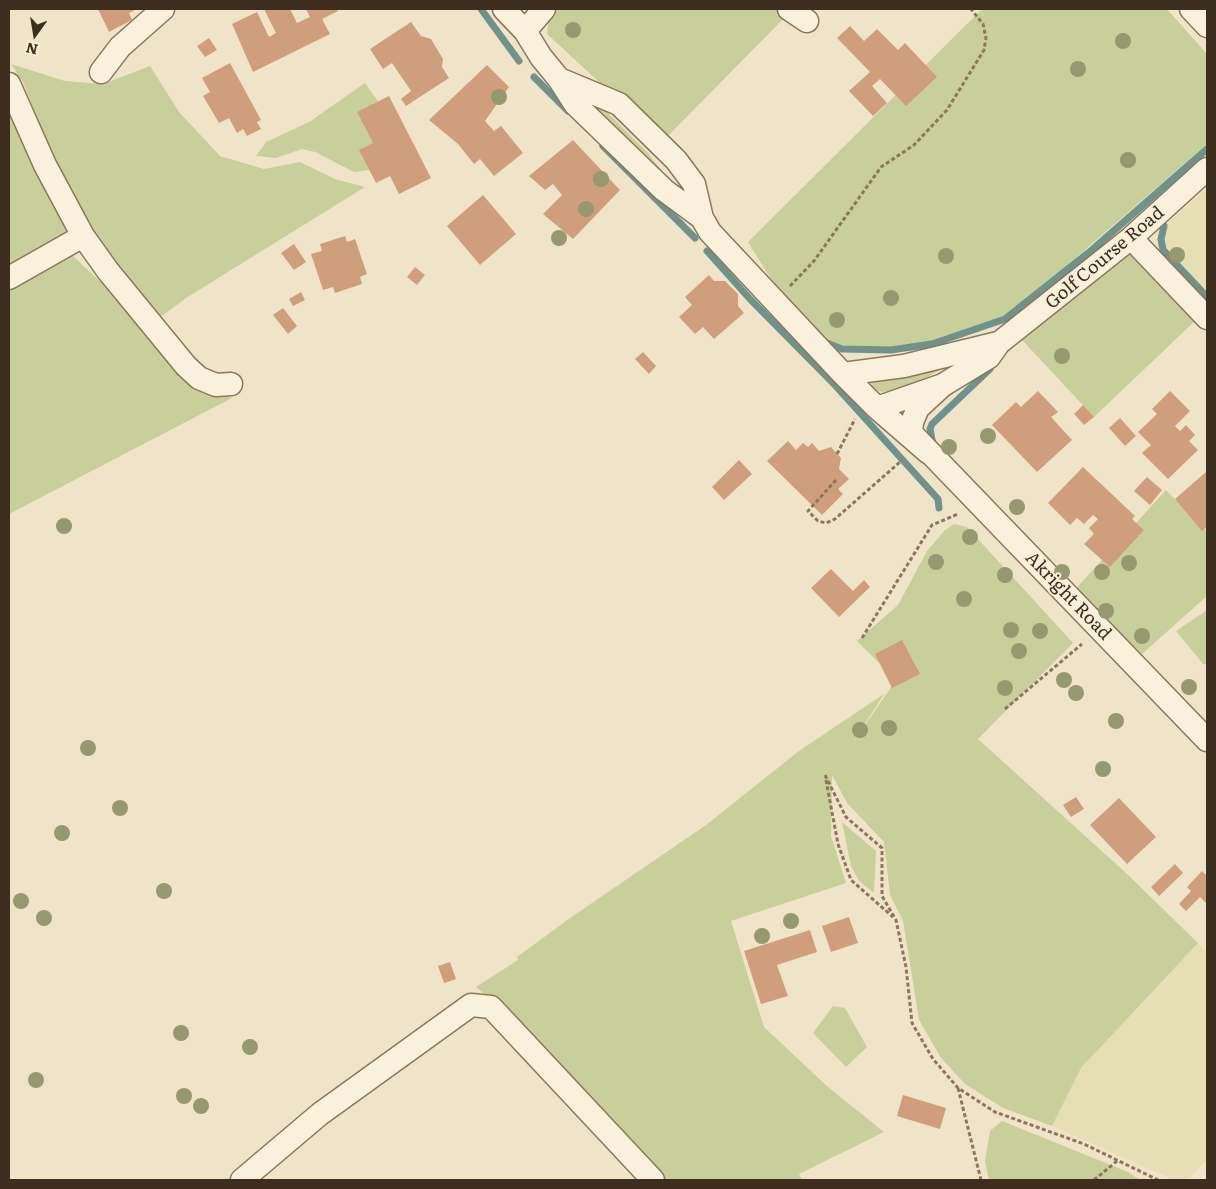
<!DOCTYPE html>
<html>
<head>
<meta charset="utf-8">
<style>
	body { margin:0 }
	#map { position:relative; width:1216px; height:1189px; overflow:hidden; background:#f0e4c8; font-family:Literata,serif }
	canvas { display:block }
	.frame { position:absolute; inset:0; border:10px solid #3d2e20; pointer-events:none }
	.north { position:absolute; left:10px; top:10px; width:50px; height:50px; -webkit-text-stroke:4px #f7eed8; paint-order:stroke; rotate:193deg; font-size:14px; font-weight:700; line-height:20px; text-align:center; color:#3d2e20 }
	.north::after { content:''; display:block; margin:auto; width:18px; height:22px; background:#3d2e20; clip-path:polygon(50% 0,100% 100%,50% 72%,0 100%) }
</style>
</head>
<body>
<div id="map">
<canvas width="1216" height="1189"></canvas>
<div class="frame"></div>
<div class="north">N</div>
</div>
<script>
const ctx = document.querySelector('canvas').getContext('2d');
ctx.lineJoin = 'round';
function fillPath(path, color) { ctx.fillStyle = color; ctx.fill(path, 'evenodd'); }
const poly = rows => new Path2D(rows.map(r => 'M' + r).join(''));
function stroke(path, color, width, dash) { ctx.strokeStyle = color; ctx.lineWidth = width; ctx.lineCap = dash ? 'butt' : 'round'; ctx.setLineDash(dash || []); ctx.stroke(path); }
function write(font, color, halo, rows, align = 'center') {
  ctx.font = font + ' Literata,serif'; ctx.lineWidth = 4; ctx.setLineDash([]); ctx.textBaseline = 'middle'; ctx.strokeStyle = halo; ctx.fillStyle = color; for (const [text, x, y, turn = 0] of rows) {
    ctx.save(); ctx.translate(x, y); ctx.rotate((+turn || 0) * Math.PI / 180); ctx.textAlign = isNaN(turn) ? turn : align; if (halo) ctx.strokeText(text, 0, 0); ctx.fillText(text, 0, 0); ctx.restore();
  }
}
fillPath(poly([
	[1207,188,1207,297,1163,250,1161,239,1164,226],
	[1198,943,1207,953,1207,1160,1187,1180,1174,1180,1052,1126,1081,1068]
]), '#e6deb5');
fillPath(poly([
	[557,9,793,9,663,141,547,34,549,18],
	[982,9,1167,9,1207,54,1207,144,1005,319,915,350,860,351,835,347,808,324,769,276,748,242],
	[11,64,65,81,103,84,150,66,179,112,220,156,264,169,300,162,335,179,365,187,186,298,158,319,119,282,48,146,23,82],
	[9,79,59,206,72,255,126,306,193,384,232,398,9,514],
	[365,83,393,123,370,170,354,172,315,152,302,149,276,158,256,156,266,142,309,122],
	[571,88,605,110,648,153,681,196],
	[1130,255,1140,259,1196,320,1094,417,1022,340],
	[947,365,928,377,898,389,882,392,873,389,871,383,875,376],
	[1166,490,1207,532,1207,596,1132,663,1069,596],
	[954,524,967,527,1073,643,978,739,1126,873,1198,943,1081,1068,1052,1126,1003,1108,965,1084,941,1058,919,1020,903,921,890,895,884,842,847,803,832,775,831,836,846,883,731,921,764,1027,828,1087,884,1132,799,1174,802,1180,666,1180,616,1124,533,1040,523,1025,476,987,518,960,517,957,570,918,706,825,799,751,884,694,854,741,896,680,857,641,898,605,927,551,945,530],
	[1207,610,1207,664,1203,664,1176,631],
	[842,822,876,851,874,893,859,881,851,866],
	[833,1006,845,1008,867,1047,846,1067,813,1033],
	[1002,1121,1128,1172,1140,1180,989,1180,985,1161,990,1131]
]), '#c9cf9b');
stroke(poly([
	[481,9,519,61],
	[534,77,568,111],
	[603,146,695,238],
	[1164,226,1161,239,1163,250,1207,297],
	[707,251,750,299,833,383,938,499,939,508],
	[822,341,842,349,891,350,932,344,1005,319,1093,249,1207,149],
	[933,445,930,429,932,424,990,369]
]), '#6f938a', 7);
fillPath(poly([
	[98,9,137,9,129,13,132,20,109,32],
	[264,9,290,9,297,23,310,17,306,9,337,9,338,11,322,19,330,34,253,72,232,24,257,12,269,37,276,33],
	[411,22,421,36,431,39,443,59,442,67,449,78,406,106,401,99,411,91,392,63,383,69,370,49],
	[850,26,864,41,877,29,898,50,905,43,937,77,906,106,880,79,872,86,887,103,873,116,849,91,870,72,837,38],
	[209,38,217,50,205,57,197,46],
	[230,63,261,120,257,122,261,129,247,136,243,129,237,133,229,118,219,123,203,96,210,92,202,78],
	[487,65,509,87,485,121,494,131,501,126,523,153,494,176,480,159,474,164,458,144,429,120],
	[389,96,431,178,399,194,390,176,376,183,359,150,373,143,357,112],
	[573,140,620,190,573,239,543,214,562,195,553,184,545,190,529,176],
	[483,195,516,234,480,265,447,226],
	[345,236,347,242,355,239,367,274,360,277,362,284,335,293,333,287,323,290,311,254,322,251,320,244],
	[294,244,306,262,294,270,281,253],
	[415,267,425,275,417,285,407,277],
	[709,275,714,281,725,281,738,294,738,306,744,313,714,339,703,327,695,334,679,317,692,305,685,297],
	[301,292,305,300,293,306,289,299],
	[283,308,297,326,288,334,273,315],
	[643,352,656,366,649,374,635,359],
	[1038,391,1058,412,1051,417,1072,440,1037,472,992,425,1016,402,1021,407],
	[1170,391,1190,411,1175,426,1180,431,1186,425,1195,435,1189,441,1198,450,1168,479,1142,453,1151,445,1138,432,1157,414,1152,409],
	[1083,405,1094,417,1084,425,1074,414],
	[1120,418,1136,436,1125,446,1109,428],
	[788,441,796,450,803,443,808,447,812,443,819,451,831,447,841,458,839,469,849,479,838,489,843,494,822,515,767,461],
	[739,460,752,474,724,500,712,487],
	[1083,467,1135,516,1132,519,1144,530,1110,567,1084,544,1094,534,1089,528,1098,519,1093,515,1084,524,1077,518,1070,525,1048,503],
	[1207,471,1207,527,1202,531,1175,499],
	[1147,477,1162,490,1150,505,1134,491],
	[831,569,853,591,864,580,870,587,839,617,811,588],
	[902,640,920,674,892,688,875,654],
	[1076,797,1084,809,1071,817,1063,805],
	[1119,798,1156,837,1127,864,1090,825],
	[1175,864,1183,873,1159,896,1151,887],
	[1202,871,1207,876,1207,904,1200,897,1186,911,1179,904,1191,891,1187,887],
	[849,917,858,943,831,952,822,926],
	[810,930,817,952,777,965,788,996,761,1004,744,951],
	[450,962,456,979,444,983,438,966],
	[903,1095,946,1108,940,1129,897,1116]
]), '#cf9f7d');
const minor = poly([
	[504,9,525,31,541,57,559,79,575,104,664,190,702,218],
	[789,9,807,21],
	[1191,9,1207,26],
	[525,31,544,9],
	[101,72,120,47,163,9],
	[559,79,619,104,676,160,694,184,702,218,710,232,843,374,877,408,929,453],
	[9,84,45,165,83,236,108,271,186,366,199,378,216,385,231,384],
	[1131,238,1207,318],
	[9,278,83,236],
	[843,374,904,366,998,343],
	[943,385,918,408,912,422,911,433,1207,740],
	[877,408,943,385,989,357,999,343,1131,238,1207,169],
	[242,1180,320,1114,471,1005,491,1007,653,1180]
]);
stroke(minor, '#8d765c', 25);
stroke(poly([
	[790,286,814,261,881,167,914,145,947,110,984,50,986,38,983,24,971,9],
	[837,454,855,419],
	[836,480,808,511,818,521,826,523,835,519,900,462],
	[862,638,932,525,958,514],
	[1005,709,1082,644],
	[825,775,846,817,882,848,882,896,896,920,906,967,912,1023,933,1059,958,1088,995,1112,1084,1144,1158,1180],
	[826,780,838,844,851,880,893,917],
	[958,1088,981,1180],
	[1094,1180,1117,1161]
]), '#8d765c', 3, [4, 2.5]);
stroke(minor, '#faf1dc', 22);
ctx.fillStyle = '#96986f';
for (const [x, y] of [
	[573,30],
	[1123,41],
	[1078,69],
	[499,97],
	[1128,160],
	[601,179],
	[586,209],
	[559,238],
	[1177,255],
	[946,256],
	[891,298],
	[837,320],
	[1062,356],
	[988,436],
	[949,447],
	[1017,507],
	[64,526],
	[970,537],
	[936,562],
	[1129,563],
	[1062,572],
	[1102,572],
	[1005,575],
	[964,599],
	[1106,611],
	[1011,630],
	[1040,631],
	[1142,636],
	[1019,651],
	[1064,680],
	[1189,687],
	[1005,688],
	[1076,693],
	[1116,721],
	[889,728],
	[860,730],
	[88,748],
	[1103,769],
	[120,808],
	[62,833],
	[164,891],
	[21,901],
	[44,918],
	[791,921],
	[762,936],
	[181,1033],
	[250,1047],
	[36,1080],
	[184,1096],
	[201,1106]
]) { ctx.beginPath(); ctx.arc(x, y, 8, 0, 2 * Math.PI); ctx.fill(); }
write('18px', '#3d2e20', '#f7eed8', [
	["Golf Course Road",1105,258,-40],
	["Akright Road",1068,596,46]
]);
</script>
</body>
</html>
